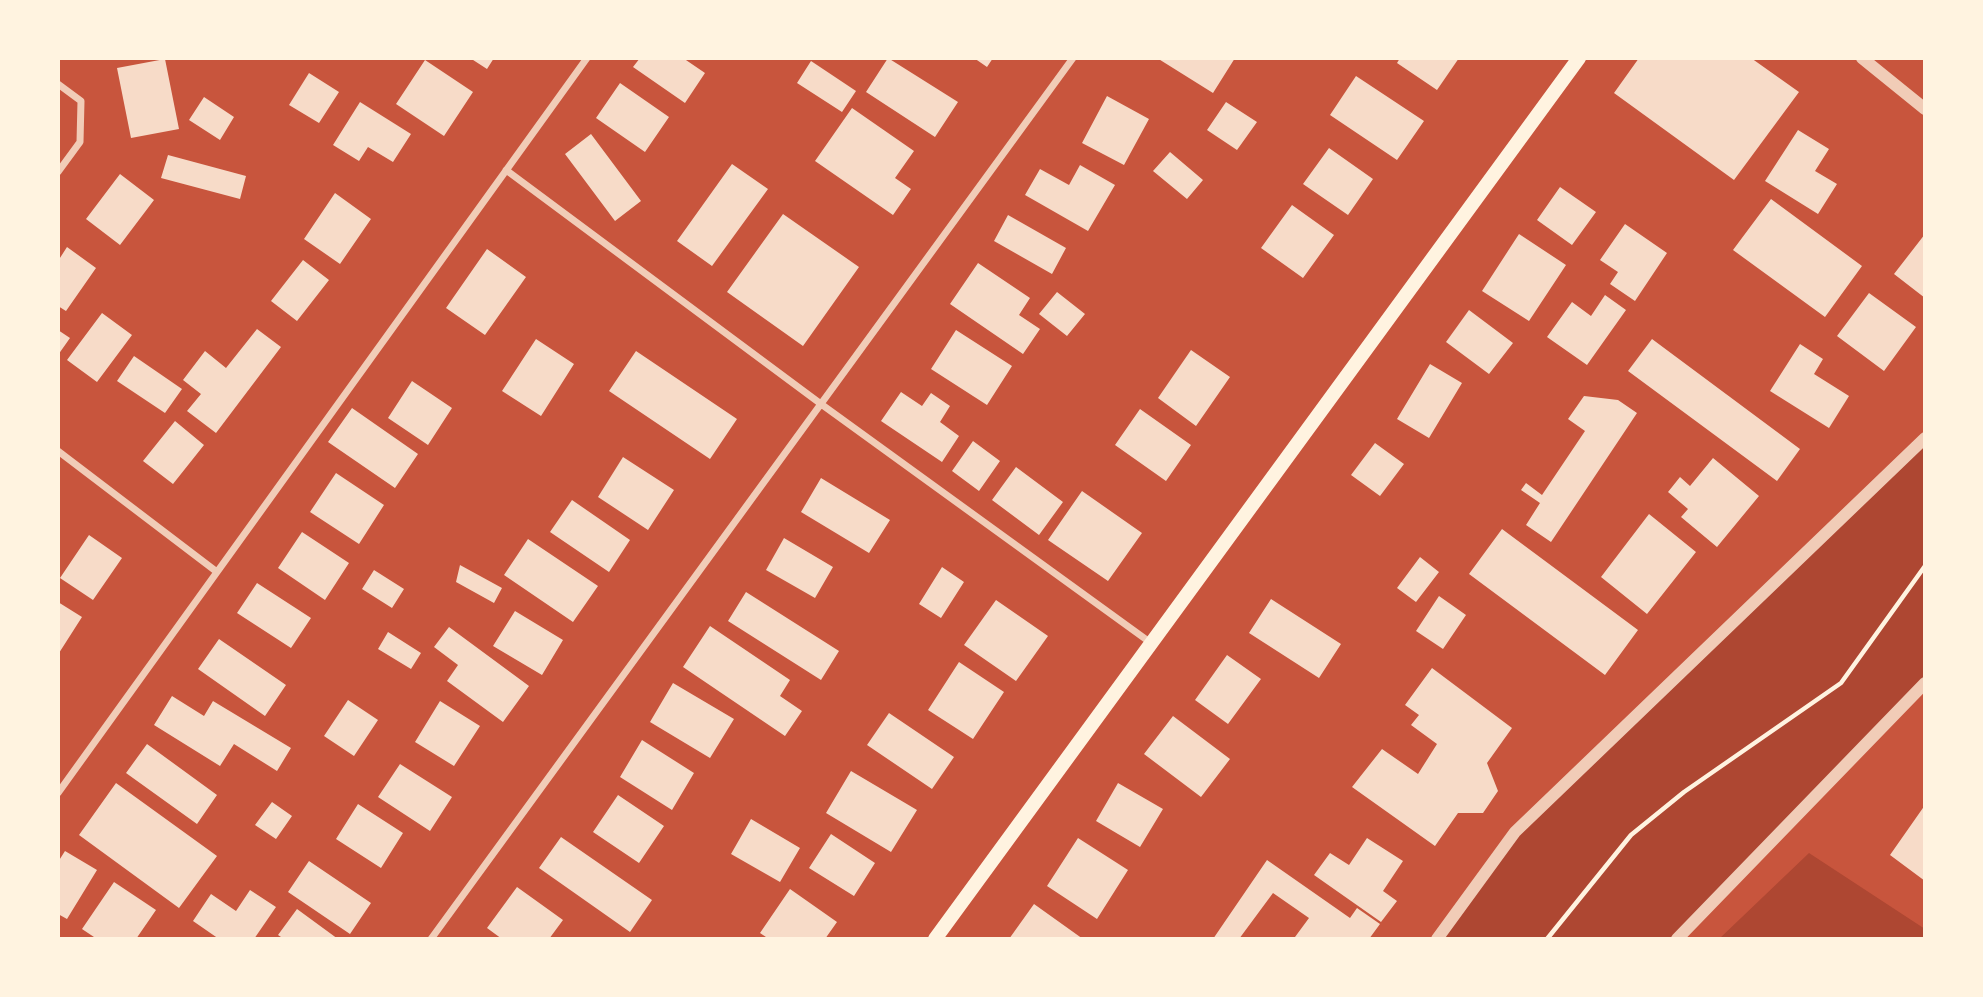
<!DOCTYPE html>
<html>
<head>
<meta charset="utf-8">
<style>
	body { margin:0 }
	#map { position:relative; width:1983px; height:997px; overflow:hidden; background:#c8553d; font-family:"IBM Plex Sans",sans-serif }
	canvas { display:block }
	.frame { position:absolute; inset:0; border:60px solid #fff3e0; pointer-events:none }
</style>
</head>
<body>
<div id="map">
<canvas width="1983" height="997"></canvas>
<div class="frame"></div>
</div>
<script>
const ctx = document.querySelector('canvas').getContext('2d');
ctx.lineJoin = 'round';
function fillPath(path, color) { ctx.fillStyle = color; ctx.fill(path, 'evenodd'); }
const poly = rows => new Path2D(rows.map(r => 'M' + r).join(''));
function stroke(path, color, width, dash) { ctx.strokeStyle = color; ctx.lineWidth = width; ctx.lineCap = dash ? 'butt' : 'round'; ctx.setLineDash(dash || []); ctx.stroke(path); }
fillPath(poly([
	[1925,435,1925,683,1677,939,1437,939,1515,832],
	[1809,853,1925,929,1925,939,1719,939]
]), '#ae4732');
fillPath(poly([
	[470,58,494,58,487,69],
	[640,58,683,58,705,73,685,103,633,67],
	[888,58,958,102,935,137,866,92],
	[974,58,993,58,987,67],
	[1157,58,1235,58,1213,93],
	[1400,58,1459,58,1437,90,1397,63],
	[1639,58,1751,58,1799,92,1734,180,1614,93],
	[165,59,179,129,131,138,117,68],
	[425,60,473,92,444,136,396,104],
	[811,61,856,91,842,112,797,83],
	[309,73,339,92,319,123,289,105],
	[1356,76,1424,121,1397,160,1330,115],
	[620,83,669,117,645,152,596,118],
	[1107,96,1149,119,1124,165,1082,143],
	[204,97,234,117,220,140,189,120],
	[360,102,411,134,393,162,368,147,359,161,333,145],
	[1226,102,1257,122,1237,150,1207,130],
	[852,108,914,151,895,178,911,189,893,215,815,161],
	[1798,130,1829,149,1815,171,1837,184,1818,214,1765,181],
	[591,134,641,201,615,221,565,154],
	[1329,148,1373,179,1348,215,1303,184],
	[1170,152,1203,180,1187,199,1153,171],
	[168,155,246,176,240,199,161,178],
	[732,164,768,189,712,266,677,241],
	[1080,165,1115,185,1088,231,1025,195,1040,169,1069,185],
	[120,174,154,200,120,245,86,219],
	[1560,187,1596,212,1572,245,1537,220],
	[335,193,371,219,340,264,304,239],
	[1771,199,1862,266,1825,317,1733,250],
	[1292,205,1334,235,1303,278,1261,248],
	[783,214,859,267,803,346,727,292],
	[1008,215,1066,248,1052,274,994,241],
	[1625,224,1667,253,1635,301,1610,284,1618,272,1600,260],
	[1519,234,1566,265,1529,321,1482,291],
	[1925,234,1925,298,1894,274],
	[67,247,96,268,66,311,58,306,58,261],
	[487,249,526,277,485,335,446,308],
	[303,260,329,280,297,321,271,301],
	[978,263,1030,298,1019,315,1040,329,1023,354,950,304],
	[1057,292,1085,314,1067,336,1039,314],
	[1869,293,1916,327,1884,371,1837,336],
	[1605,295,1626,310,1587,365,1547,337,1572,302,1591,316],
	[1469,310,1513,343,1489,374,1446,342],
	[102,313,132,335,97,382,67,360],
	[257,329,281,347,216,433,187,411,201,394,183,380,205,351,226,368],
	[58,330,70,338,58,355],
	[956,330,1012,366,987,405,931,369],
	[536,339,574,364,541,416,502,391],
	[1652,339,1800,449,1777,481,1628,371],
	[1800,344,1823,359,1814,374,1849,396,1829,428,1770,391],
	[1191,350,1230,377,1196,426,1158,398],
	[636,351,737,419,710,459,609,391],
	[134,356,182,389,165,413,117,381],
	[1430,364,1462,383,1429,438,1397,419],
	[412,381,452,408,428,445,388,418],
	[901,392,922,406,931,393,950,406,940,422,959,436,942,462,881,421],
	[1584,396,1618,400,1637,413,1551,542,1526,525,1540,503,1521,490,1526,483,1542,495,1585,431,1568,419],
	[352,408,418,454,395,488,328,442],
	[1140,409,1191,445,1166,481,1115,445],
	[175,421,204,445,173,484,143,461],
	[973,441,1000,461,979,491,952,471],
	[1375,443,1404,464,1380,496,1351,475],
	[623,457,674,490,648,530,598,497],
	[1713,458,1759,496,1717,547,1681,517,1688,509,1668,492,1680,477,1690,486],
	[1016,467,1063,502,1039,535,992,500],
	[336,473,384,505,359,544,310,512],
	[821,478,890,520,869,553,801,512],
	[1082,491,1142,533,1108,581,1048,540],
	[572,500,630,540,609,572,550,532],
	[1649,514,1696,552,1647,614,1601,577],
	[1502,529,1638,630,1605,675,1469,574],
	[302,532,349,563,325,600,278,568],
	[89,535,122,558,93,600,60,578],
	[784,538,833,567,815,598,766,570],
	[528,539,598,586,573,622,504,575],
	[1420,557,1439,572,1416,602,1397,588],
	[460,565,502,588,494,603,456,582],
	[942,567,964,582,941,618,919,604],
	[374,570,404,589,392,608,362,589],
	[257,583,311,618,291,648,237,613],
	[746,592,839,651,821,680,728,621],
	[1439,596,1466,615,1443,649,1416,631],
	[1271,599,1341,644,1319,678,1249,633],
	[996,600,1048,636,1016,681,964,645],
	[58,602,82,617,59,653,58,652],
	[515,611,563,640,542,675,493,646],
	[710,626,790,680,780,696,802,711,785,736,683,667],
	[449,627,529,686,503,722,447,681,458,665,434,647],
	[388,632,421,653,411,669,378,649],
	[219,639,286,685,265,716,198,669],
	[1227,655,1261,679,1228,724,1195,700],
	[959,662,1004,692,973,739,928,710],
	[1432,668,1512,728,1487,763,1498,791,1483,813,1458,813,1435,846,1352,787,1382,749,1418,774,1437,744,1411,725,1419,715,1405,705],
	[673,683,734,719,710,758,650,722],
	[172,696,204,716,213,701,291,748,277,771,234,744,220,766,154,725],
	[348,700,378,720,354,756,324,736],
	[440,701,480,726,454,766,415,742],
	[889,713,954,757,932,789,867,745],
	[1173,716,1230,759,1201,797,1144,754],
	[642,740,694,773,672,810,620,777],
	[147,744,217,795,197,824,126,773],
	[400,764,452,797,430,831,378,797],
	[851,771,917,810,891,852,826,813],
	[116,783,217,856,179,908,79,835],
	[1118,783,1163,809,1140,847,1096,821],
	[618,795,664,826,639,863,593,832],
	[272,802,292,816,276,839,255,825],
	[358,804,403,833,381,868,336,839],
	[1925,805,1925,881,1890,855],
	[751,819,800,848,780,882,731,854],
	[831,834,875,863,854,896,809,868],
	[561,837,652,900,630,932,539,868],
	[1078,838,1128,870,1097,919,1047,886],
	[1367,838,1403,861,1383,891,1397,901,1381,922,1314,875,1330,853,1349,865],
	[65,851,97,870,67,919,58,914,58,862],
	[1267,860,1350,918,1357,908,1380,924,1369,939,1298,939,1295,937,1309,918,1273,893,1239,939,1213,939],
	[309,861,371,903,350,934,288,892],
	[114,882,156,910,136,939,97,939,82,929],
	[517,887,563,920,549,939,502,939,487,928],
	[790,889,837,922,825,939,769,939,760,933],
	[250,890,276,907,254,939,219,939,193,921,211,894,236,911],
	[1034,904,1083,939,1009,939],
	[297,909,338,939,284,939,278,935]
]), '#f7dbc8');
stroke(poly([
	[1547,939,1631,835,1684,792,1841,683,1925,566]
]), '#fff3e0', 4.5);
stroke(poly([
	[58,84,81,101,80,142,58,172],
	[506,170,821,404,1151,643],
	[58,451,217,572],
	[58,793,587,58],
	[431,939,1073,58]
]), '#f1ccb7', 7);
stroke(poly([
	[1862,58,1925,109],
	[1437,939,1515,832,1925,438],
	[1677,939,1925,683]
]), '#f1ccb7', 12);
stroke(poly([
	[935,939,1579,58]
]), '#fff3e0', 14);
</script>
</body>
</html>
